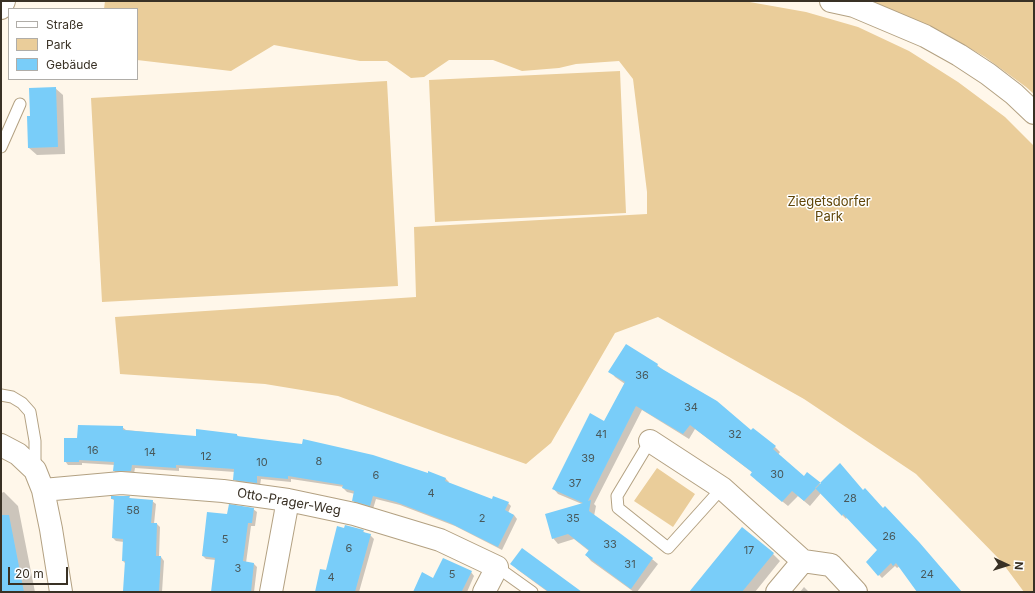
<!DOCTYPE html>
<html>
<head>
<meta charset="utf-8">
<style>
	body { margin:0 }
	#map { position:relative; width:1035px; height:593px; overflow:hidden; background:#fff7ea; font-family:Inter,sans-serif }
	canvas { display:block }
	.frame { position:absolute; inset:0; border:2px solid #393125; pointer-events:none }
	.legend { position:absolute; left:8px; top:8px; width:130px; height:72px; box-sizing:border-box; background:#fff; border:1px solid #b0ada8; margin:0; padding:5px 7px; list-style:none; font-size:12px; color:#393125 }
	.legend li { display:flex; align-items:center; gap:8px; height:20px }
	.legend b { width:20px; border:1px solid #b0ada8 }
	.north { position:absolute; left:987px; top:545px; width:40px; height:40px; -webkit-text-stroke:3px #fff; paint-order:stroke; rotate:94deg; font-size:11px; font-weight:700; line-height:16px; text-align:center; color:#393125 }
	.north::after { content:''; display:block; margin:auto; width:14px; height:18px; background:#393125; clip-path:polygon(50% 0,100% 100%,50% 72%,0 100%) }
	.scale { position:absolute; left:8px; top:567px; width:60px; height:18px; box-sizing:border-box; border:2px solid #393125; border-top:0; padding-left:5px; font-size:12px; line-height:14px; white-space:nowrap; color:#393125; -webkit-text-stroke:3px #fff; paint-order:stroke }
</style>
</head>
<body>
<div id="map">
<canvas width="1035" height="593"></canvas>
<div class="frame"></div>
<ul class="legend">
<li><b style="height:5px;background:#fff"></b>Straße</li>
<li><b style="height:11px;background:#eacd9a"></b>Park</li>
<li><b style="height:11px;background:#79cdf9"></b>Gebäude</li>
</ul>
<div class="north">N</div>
<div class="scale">20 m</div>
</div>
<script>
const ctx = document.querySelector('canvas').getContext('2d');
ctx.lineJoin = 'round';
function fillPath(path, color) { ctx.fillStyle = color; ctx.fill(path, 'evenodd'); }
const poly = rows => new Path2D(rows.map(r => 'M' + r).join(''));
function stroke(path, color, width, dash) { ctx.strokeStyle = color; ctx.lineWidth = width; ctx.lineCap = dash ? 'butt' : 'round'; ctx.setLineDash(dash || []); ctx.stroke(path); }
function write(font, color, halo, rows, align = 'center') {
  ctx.font = font + ' Inter,sans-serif'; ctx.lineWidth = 3; ctx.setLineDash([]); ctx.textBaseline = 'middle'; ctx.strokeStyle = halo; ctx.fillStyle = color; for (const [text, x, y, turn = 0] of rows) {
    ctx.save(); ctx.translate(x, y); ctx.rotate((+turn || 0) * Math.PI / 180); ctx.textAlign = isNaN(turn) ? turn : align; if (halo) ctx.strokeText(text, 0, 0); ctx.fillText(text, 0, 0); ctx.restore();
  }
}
fillPath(poly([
	[105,1,744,1,806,12,858,27,909,51,958,82,1005,117,1034,146,1034,592,1024,592,1001,561,916,474,804,399,658,317,615,333,551,443,526,464,444,435,338,396,265,384,120,374,115,317,416,297,414,227,647,214,647,192,633,79,619,61,576,64,559,68,522,71,493,60,449,60,424,77,411,78,387,61,360,61,274,45,231,71,137,60,137,9,104,9],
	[864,1,1034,1,1034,94,1026,87,985,57,940,31,886,8],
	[620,71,626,213,435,222,429,80],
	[387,81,398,286,102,302,91,98],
	[657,468,695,494,673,527,634,501]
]), '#eacd9a');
fillPath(poly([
	[55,88,63,95,65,154,37,155,29,148,32,117],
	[657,365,663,370,775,447,780,452,778,455,804,477,821,484,863,491,959,592,919,592,900,566,897,568,895,566,882,578,867,562,878,550,847,517,846,519,821,493,810,506,798,496,788,506,756,480,753,473,695,429,689,439,642,410,594,504,596,506,594,516,652,559,658,564,637,592,634,592,591,561,586,555,589,551,574,539,558,544,553,538,582,504,558,494,553,488,604,422,625,384,615,377,610,371],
	[122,427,126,430,197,437,237,435,239,437,446,479,449,482,448,484,492,501,508,503,511,506,508,513,514,515,517,519,502,550,455,526,400,505,376,499,373,509,356,504,353,500,355,494,347,492,343,488,344,487,291,479,291,482,261,479,260,486,238,483,234,479,235,472,179,468,179,471,135,468,134,474,118,474,114,471,115,465,82,463,82,465,68,465,65,461,78,439],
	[4,492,18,506,35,592,1,592,1,493],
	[129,497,131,499,152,501,156,504,154,524,157,524,160,527,159,557,161,557,164,561,162,592,125,592,126,564,123,561,124,542,116,541,113,538,115,501,112,499],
	[253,509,257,512,255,526,251,526,246,563,254,564,257,567,254,592,212,592,216,560,206,559,203,556,228,515],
	[743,529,773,554,780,561,755,592,690,592],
	[363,531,366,534,370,535,374,539,359,592,316,592,327,572],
	[512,564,580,592,548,592,518,570],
	[471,572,474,576,467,592,414,592,434,579],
	[804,587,809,592,800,592]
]), '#0003');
fillPath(poly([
	[56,87,58,147,28,148,27,116,30,116,29,88],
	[626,344,658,364,657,366,717,401,751,430,753,428,776,446,773,449,804,476,807,472,821,483,804,501,792,491,782,502,750,475,752,472,690,425,683,434,636,406,588,501,591,500,589,511,617,531,653,558,631,589,585,555,589,550,568,534,552,539,545,514,583,503,552,489,590,413,604,421,625,382,608,372],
	[78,425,123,426,123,430,196,436,196,429,237,434,237,436,302,444,303,439,373,455,428,473,428,471,446,478,445,481,492,499,493,496,509,502,505,510,514,515,498,547,450,523,396,502,373,496,370,506,352,501,354,491,342,488,343,485,288,476,288,479,257,476,257,483,233,480,234,469,176,465,176,468,132,465,131,471,113,471,114,462,79,460,79,462,64,462,64,438,77,438],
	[840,463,863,490,865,488,883,508,885,506,919,542,962,592,917,592,896,563,893,566,891,563,878,576,866,562,877,550,843,514,842,516,815,488],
	[111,496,130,496,129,498,153,500,151,523,157,523,156,556,161,556,159,592,123,591,125,561,122,561,123,539,112,538,114,499,111,499],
	[229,504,254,508,252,523,248,523,243,561,254,563,251,592,211,592,215,558,202,556,207,512,227,514],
	[1,515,9,515,24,592,1,592],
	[345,525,364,530,363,532,371,534,355,592,315,592,320,569,326,570,337,526,344,528],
	[742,527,774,553,742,592,689,592],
	[522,548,582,592,549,592,510,564],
	[443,558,472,571,462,591,464,592,413,592,422,572,433,578]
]), '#79cdf9');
const lane = poly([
	[1,147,20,104],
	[1,395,12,397,22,403,30,412,35,441,35,470],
	[650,441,617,496,618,508,668,548,722,488],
	[497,567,532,592]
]);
const street = poly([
	[650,441,722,488,803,561,831,565,856,592],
	[1,445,18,454,35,470,43,490,51,529,61,592],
	[43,490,121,483,223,491,288,500,354,514,440,540,497,567,484,592],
	[271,592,288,500],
	[777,592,803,561]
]);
const secondary = poly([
	[1,8,4,1]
]);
const highway = poly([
	[831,1,854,6,925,36,959,55,988,74,1014,94,1034,113]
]);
stroke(lane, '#b3a182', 13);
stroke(street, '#b3a182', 24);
stroke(secondary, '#b3a182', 24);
stroke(highway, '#b3a182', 24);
stroke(lane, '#fff', 11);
stroke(street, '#fff', 22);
stroke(secondary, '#fff', 22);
stroke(highway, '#fff', 22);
write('11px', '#49585a', null, [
	["36",642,376],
	["34",691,408],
	["41",601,435],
	["32",735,435],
	["16",93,451],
	["14",150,453],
	["12",206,457],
	["39",588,459],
	["8",319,462],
	["10",262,463],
	["30",777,475],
	["6",376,476],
	["37",575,484],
	["4",431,494],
	["28",850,499],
	["58",133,511],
	["2",482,519],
	["35",573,519],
	["26",889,537],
	["5",225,540],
	["33",610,545],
	["6",349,549],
	["17",749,551],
	["31",630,565],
	["3",238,569],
	["5",452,575],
	["24",927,575],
	["4",331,578]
]);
write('13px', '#5f4508', '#fff', [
	["Ziegetsdorfer",829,202],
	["Park",829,217]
]);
write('13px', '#393125', '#fff', [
	["Otto-Prager-Weg",289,502,10]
]);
</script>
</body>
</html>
